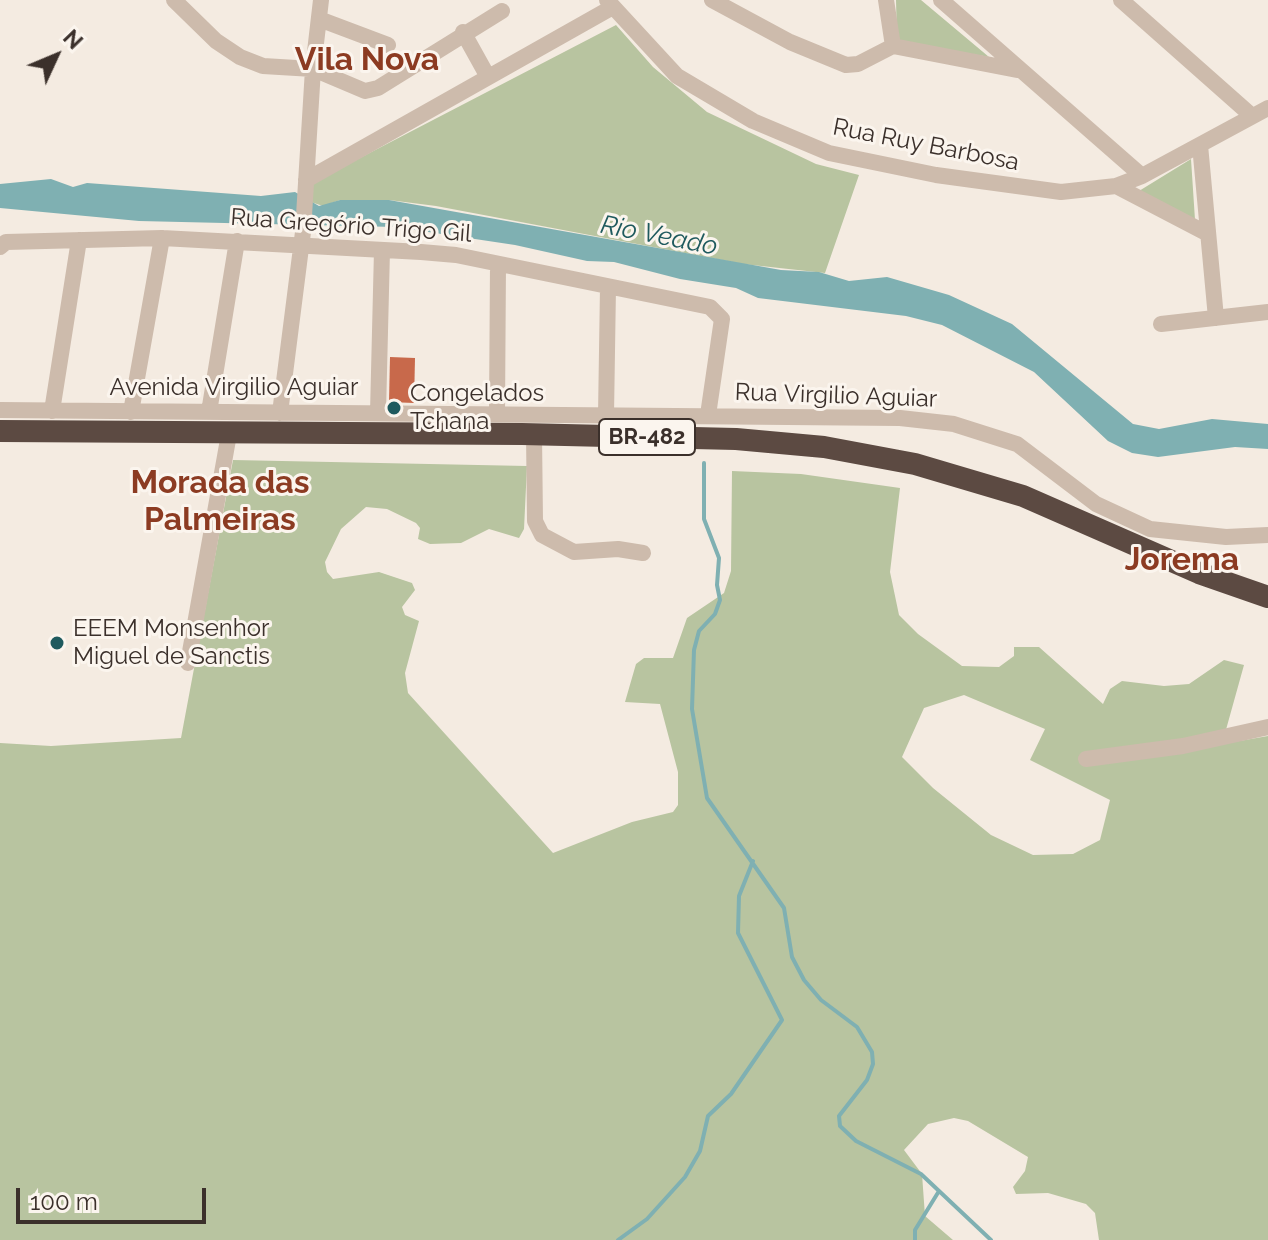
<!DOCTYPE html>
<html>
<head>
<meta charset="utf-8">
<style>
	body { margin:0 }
	#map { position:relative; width:1268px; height:1240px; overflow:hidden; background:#f4ebe1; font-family:Raleway,sans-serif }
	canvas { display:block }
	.north { position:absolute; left:16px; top:16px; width:80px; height:80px; -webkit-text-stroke:6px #fbf5ee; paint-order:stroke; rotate:46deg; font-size:22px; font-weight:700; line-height:32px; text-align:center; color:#3b302b }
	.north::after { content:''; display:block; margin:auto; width:28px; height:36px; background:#3b302b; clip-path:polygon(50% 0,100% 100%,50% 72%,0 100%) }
	.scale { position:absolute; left:16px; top:1188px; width:190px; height:36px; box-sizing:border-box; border:4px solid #3b302b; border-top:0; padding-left:10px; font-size:24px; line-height:28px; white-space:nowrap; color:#3b302b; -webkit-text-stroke:6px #fbf5ee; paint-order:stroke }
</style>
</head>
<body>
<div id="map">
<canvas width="1268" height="1240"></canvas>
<div class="north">N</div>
<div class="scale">100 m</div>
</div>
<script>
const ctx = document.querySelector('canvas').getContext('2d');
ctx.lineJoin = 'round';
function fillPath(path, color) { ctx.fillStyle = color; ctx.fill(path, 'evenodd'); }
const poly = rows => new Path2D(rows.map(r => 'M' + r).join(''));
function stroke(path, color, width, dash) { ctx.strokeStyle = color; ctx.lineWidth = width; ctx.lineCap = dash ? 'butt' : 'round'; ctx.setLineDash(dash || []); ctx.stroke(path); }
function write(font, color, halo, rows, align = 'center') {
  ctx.font = font + ' Raleway,sans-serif'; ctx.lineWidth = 6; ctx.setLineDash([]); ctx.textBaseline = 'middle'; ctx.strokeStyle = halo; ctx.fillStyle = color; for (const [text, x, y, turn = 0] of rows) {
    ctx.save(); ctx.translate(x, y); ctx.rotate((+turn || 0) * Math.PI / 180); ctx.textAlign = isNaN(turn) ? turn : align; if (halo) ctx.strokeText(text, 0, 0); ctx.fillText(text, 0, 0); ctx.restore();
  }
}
fillPath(poly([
	[896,0,921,0,989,57,897,41],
	[616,25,653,67,707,112,816,164,859,175,825,273,743,264,436,206,389,200,340,200,323,206,311,202,304,187],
	[1191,159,1195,220,1139,191],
	[233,460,527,466,524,529,519,538,489,529,461,543,430,544,418,539,420,528,416,523,387,509,366,507,341,529,325,562,327,572,333,579,379,572,412,583,415,590,402,607,405,615,419,621,405,673,408,693,553,853,632,822,673,812,678,805,678,772,660,704,625,702,636,664,644,658,673,658,687,618,724,593,731,571,732,471,801,474,900,488,890,572,899,615,918,634,962,666,999,667,1014,656,1014,647,1039,647,1103,704,1110,689,1122,681,1164,686,1189,684,1224,660,1244,665,1222,744,1268,736,1268,1240,1099,1240,1095,1213,1086,1204,1048,1193,1016,1194,1013,1187,1025,1171,1028,1157,968,1121,954,1118,928,1124,904,1150,922,1174,925,1216,953,1240,0,1240,0,743,51,746,181,738],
	[964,695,1045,729,1030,760,1110,800,1100,840,1073,854,1033,855,991,835,933,788,902,757,924,708]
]), '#b8c4a0');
fillPath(poly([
	[51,179,73,187,87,183,261,196,295,192,319,206,340,200,389,200,781,270,819,272,849,281,887,277,949,295,1012,324,1133,424,1159,429,1212,419,1268,424,1268,449,1235,447,1158,457,1132,453,1108,441,1034,372,942,325,906,316,758,298,736,288,680,279,614,262,587,261,515,245,395,227,139,221,0,208,0,184]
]), '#7fb0b2');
stroke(poly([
	[704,463,704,519,719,558,717,585,720,600,715,614,699,631,694,650,692,709,707,798,784,908,792,957,804,980,821,1000,857,1027,872,1052,873,1064,867,1080,839,1116,840,1126,856,1141,921,1174,991,1240],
	[618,1240,647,1219,685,1177,700,1151,708,1116,731,1094,782,1020,738,933,739,896,753,861],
	[915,1240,915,1230,939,1191]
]), '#7fb0b2', 4);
fillPath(poly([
	[390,357,415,358,414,403,389,402]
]), '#c8694b');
stroke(poly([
	[174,0,216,41,240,57,263,66,313,69,365,91,378,88,502,11],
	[607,0,677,76,753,121,829,153,936,175,1061,192,1116,186,1142,176,1268,108],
	[712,0,790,42,846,65,858,64,893,46,1017,70],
	[886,0,893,46],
	[941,0,1142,176],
	[1121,0,1252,116],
	[319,19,388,45],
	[463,32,488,77],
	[1200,145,1216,318],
	[306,180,611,8],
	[1116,186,1208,234],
	[0,247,6,242,162,238,421,252,456,255,710,307,722,319,708,415],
	[1161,324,1268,312],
	[0,410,900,418,954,424,1017,444,1096,504,1150,529,1226,537,1268,535],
	[52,411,79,240],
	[131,412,162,238],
	[209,412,237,241],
	[497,412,498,264],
	[280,413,303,232,313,69,321,0],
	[378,413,382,250],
	[606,415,608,287],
	[534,434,535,521,542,535,574,552,618,549,643,553],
	[188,663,229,434],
	[1086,759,1183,746,1268,727]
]), '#cdbbac', 16);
stroke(poly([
	[0,431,522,434,736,439,824,447,915,464,1023,496,1199,573,1268,597]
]), '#5c4a42', 22);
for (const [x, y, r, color] of [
	[394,408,8,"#1f5a5e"],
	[57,643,8,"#1f5a5e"]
]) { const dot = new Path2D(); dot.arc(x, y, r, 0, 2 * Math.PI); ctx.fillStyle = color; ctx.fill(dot); stroke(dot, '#fbf5ee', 3); }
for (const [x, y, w] of [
	[647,437,96]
]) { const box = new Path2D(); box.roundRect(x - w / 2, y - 18, w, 36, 6); ctx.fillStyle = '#fbf5ee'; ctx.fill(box); stroke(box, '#3b302b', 2); }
write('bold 22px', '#3b302b', null, [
	["BR-482",647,437]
]);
write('24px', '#3b302b', '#fbf5ee', [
	["Rua Ruy Barbosa",926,145,11],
	["Rua Gregório Trigo Gil",351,226,4],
	["Avenida Virgilio Aguiar",234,388],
	["Rua Virgilio Aguiar",836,396,2]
]);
write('24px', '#3b302b', '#fbf5ee', [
	["Congelados",410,394],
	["Tchana",410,422],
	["EEEM Monsenhor",73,629],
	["Miguel de Sanctis",73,657]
], 'left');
write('italic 26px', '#1f5a5e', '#fbf5ee', [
	["Rio Veado",659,236,11]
]);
write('bold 32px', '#8c3b22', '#fbf5ee', [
	["Vila Nova",367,60],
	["Morada das",220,483],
	["Palmeiras",220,520],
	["Jorema",1182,560]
]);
</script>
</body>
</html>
